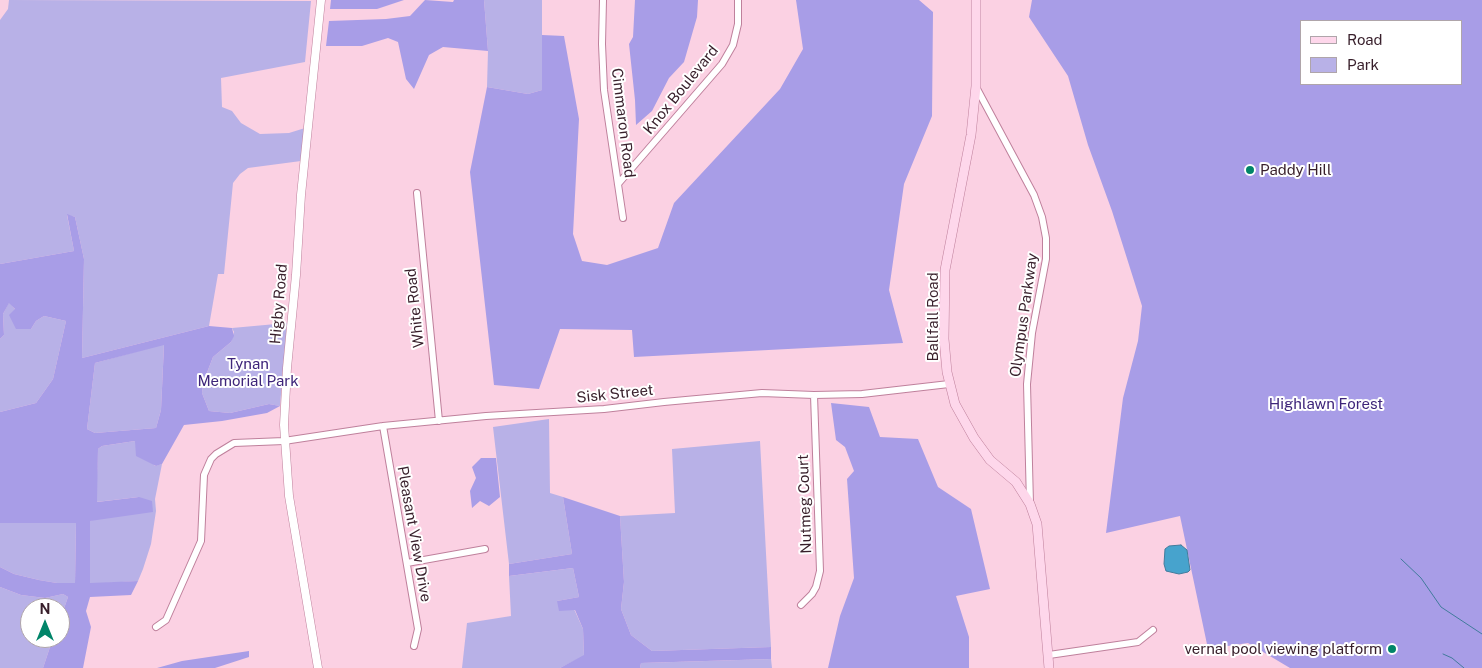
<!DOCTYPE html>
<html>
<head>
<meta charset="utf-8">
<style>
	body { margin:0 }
	#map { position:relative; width:1482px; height:668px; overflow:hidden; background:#fbd1e3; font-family:"Public Sans",sans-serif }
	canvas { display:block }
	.legend { position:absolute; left:1300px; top:20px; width:162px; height:65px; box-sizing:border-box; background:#fff; border:1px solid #afa5aa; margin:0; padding:6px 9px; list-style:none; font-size:15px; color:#381f2b }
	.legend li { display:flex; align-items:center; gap:10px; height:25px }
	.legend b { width:25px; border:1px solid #afa5aa }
	.north { position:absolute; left:20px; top:598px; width:50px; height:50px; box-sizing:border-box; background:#fff; border:1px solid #afa5aa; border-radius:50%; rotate:0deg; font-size:14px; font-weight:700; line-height:20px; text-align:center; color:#381f2b }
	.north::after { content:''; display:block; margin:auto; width:18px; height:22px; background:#018569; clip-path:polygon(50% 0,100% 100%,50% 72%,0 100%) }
</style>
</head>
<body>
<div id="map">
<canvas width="1482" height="668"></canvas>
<ul class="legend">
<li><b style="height:6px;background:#fed7eb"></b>Road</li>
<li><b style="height:14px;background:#b8b1e7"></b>Park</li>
</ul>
<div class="north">N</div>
</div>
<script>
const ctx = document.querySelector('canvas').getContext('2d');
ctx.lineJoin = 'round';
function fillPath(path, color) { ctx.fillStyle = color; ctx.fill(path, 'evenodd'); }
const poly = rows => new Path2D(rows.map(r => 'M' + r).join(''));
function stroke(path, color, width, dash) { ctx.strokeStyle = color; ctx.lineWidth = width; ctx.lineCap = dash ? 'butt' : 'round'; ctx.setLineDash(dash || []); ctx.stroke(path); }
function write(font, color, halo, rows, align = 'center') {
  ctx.font = font + ' "Public Sans",sans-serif'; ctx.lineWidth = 4; ctx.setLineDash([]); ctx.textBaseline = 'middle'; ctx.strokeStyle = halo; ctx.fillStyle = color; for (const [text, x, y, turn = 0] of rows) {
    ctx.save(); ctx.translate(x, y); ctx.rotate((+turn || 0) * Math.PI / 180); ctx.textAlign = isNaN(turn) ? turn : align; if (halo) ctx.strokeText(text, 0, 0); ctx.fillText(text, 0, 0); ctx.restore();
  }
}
fillPath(poly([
	[9,0,311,1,305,62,221,78,222,107,232,111,241,123,260,134,289,133,305,128,301,161,248,168,240,174,233,183,224,274,218,274,209,326,82,358,84,259,75,217,67,215,74,251,0,264,0,20,8,9],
	[484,0,542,0,542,90,528,94,487,87,488,51],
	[9,302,31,329,36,321,44,316,66,321,53,379,36,403,0,412,0,339,4,335,3,314],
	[287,323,280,406,269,404,230,413,209,411,202,393,203,383,213,357,231,342,234,332,232,328],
	[164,344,161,410,156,428,95,433,87,429,95,363],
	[549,419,550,493,563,497,572,554,509,564,493,427],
	[135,441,155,466,162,464,155,499,156,511,151,544,143,569,138,581,90,584,90,521,139,497,96,502,98,449,102,446],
	[760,441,771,647,652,651,631,635,621,609,624,582,620,516,675,513,672,449],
	[76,522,75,583,57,583,39,580,14,574,0,567,0,523],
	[573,568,579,597,557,601,574,609,583,629,584,656,560,668,462,668,467,623,511,616,509,576],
	[0,587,21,595,45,598,63,594,68,597,60,620,60,608,30,608,30,638,53,638,43,668,0,668],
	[771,659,772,668,640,668,641,663]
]), '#b8b1e7');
fillPath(poly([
	[331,0,404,0,377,9,330,9],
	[425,0,453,2,454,0,484,0,488,51,443,47,429,55,414,89,406,79,398,42,388,38,362,46,326,46,329,21,386,19,410,16],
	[635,0,698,0,697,17,684,62,669,78,652,111,636,125,635,100,629,44,633,37],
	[796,0,919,0,933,12,932,116,904,184,889,290,903,343,634,357,632,330,560,329,539,389,494,385,470,172,487,87,528,94,542,90,542,35,564,36,579,119,573,234,582,261,607,265,658,248,674,203,780,89,803,49],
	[1032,0,1482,0,1482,668,1290,668,1248,643,1208,649,1180,516,1106,533,1123,398,1138,341,1142,306,1112,211,1088,145,1068,76,1029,17],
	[1301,21,1461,21,1461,84,1301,84],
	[67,214,75,217,84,259,82,358,209,326,232,328,234,336,231,342,213,357,203,383,202,393,209,411,230,413,269,404,280,406,267,413,222,421,184,425,162,464,156,466,136,456,135,441,102,446,98,449,97,502,139,497,152,501,153,512,90,521,90,583,138,581,131,595,90,597,86,611,91,627,83,668,43,668,53,638,60,638,60,620,68,597,63,594,45,598,21,595,0,587,0,567,14,574,39,580,57,583,75,583,76,523,0,523,0,412,36,403,53,379,66,321,44,316,36,321,31,329,16,329,9,315,15,309,9,303,3,314,4,335,0,339,0,264,74,251],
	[164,345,161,410,156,428,95,433,87,429,95,363],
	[831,403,869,407,880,437,918,439,938,487,971,509,990,589,956,596,969,637,969,668,828,668,840,616,854,578,847,479,854,471,845,447,836,440],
	[481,458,496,458,500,497,489,506,480,501,472,508,470,491,476,478,472,467],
	[563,497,620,516,624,582,621,609,631,635,652,651,771,647,771,659,641,663,640,668,560,668,584,655,583,629,575,610,559,611,557,601,579,597,573,568,509,576,509,564,572,554],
	[249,651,249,657,215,668,157,668,182,661]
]), '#a89de7');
const water = poly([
	[1181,545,1187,550,1190,570,1188,572,1179,574,1166,571,1164,564,1165,549,1169,546,1181,545]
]);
fillPath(water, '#47a3cd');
stroke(water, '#427b9c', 1);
stroke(poly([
	[1401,559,1421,578,1441,607,1482,634],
	[1443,654,1452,658,1464,668]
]), '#427b9c', 1);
const minor = poly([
	[603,0,602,44,604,90,623,218],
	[976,87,1034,195,1042,217,1046,238,1046,259,1032,333,1027,384,1030,504],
	[618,184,722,64,733,45,738,24,738,0],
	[417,193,439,421],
	[383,426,418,629,414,646],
	[407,563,485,549],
	[801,605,812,594,816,587,820,571,814,395],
	[156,627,166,620,201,541,204,475,211,459,216,454,234,443,284,441,383,426,486,416,604,409,664,402,762,393,814,395,862,394,949,384],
	[1049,655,1138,642,1153,630]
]);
const tertiary = poly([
	[318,668,289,496,284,425,287,368,296,275,301,195,321,0]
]);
const secondary = poly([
	[976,0,976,86,971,135,945,270,944,339,947,372,955,404,974,438,990,460,1016,482,1030,504,1037,524,1049,668]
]);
stroke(minor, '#bf809c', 8);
stroke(tertiary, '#bf809c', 9);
stroke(secondary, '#bf809c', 10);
stroke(minor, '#fff', 6);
stroke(tertiary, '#fff', 8);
stroke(secondary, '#fed7eb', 9);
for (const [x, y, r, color] of [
	[1250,170,5,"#018569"],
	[1392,649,5,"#018569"]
]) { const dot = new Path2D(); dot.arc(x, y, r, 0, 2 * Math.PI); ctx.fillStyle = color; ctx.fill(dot); stroke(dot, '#fff', 2); }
write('15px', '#381f2b', '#fff', [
	["Knox Boulevard",681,90,-51],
	["Cimmaron Road",623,123,83],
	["Higby Road",279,304,-85],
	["White Road",415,308,-96],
	["Olympus Parkway",1024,315,-82],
	["Ballfall Road",933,317,-90],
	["Sisk Street",615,394,-6],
	["Nutmeg Court",805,504,-92],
	["Pleasant View Drive",414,534,80]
]);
write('15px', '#381f2b', '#fff', [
	["Paddy Hill",1260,170],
	["vernal pool viewing platform",1382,649,"right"]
], 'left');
write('15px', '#3e257a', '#fff', [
	["Tynan",248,364],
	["Memorial Park",248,381],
	["Highlawn Forest",1326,404]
]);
</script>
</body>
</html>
